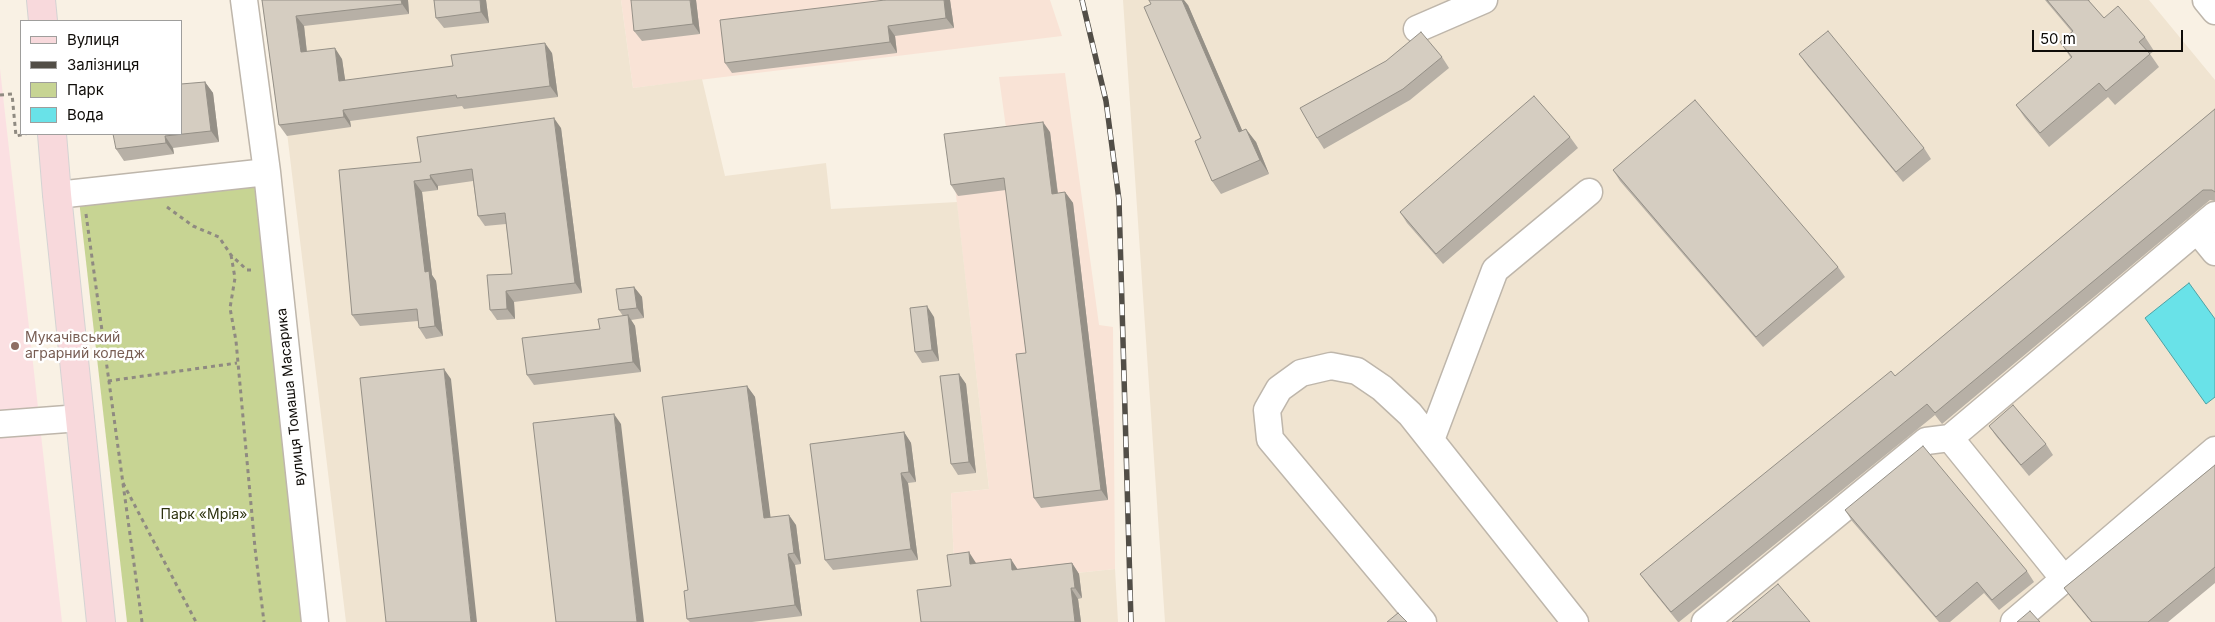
<!DOCTYPE html>
<html>
<head>
<meta charset="utf-8">
<style>
	body { margin:0 }
	#map { position:relative; width:2215px; height:622px; overflow:hidden; background:#f9f1e4; font-family:Inter,sans-serif }
	canvas { display:block }
	.legend { position:absolute; left:20px; top:20px; width:162px; height:115px; box-sizing:border-box; background:#fff; border:1px solid #9f9e9c; margin:0; padding:6px 9px; list-style:none; font-size:15px; color:#0f0c08 }
	.legend li { display:flex; align-items:center; gap:10px; height:25px }
	.legend b { width:25px; border:1px solid #9f9e9c }
	.scale { position:absolute; left:2032px; top:30px; width:151px; height:22px; box-sizing:border-box; border:2px solid #0f0c08; border-top:0; padding-left:6px; font-size:15px; line-height:18px; white-space:nowrap; color:#0f0c08; -webkit-text-stroke:4px #fff; paint-order:stroke }
</style>
</head>
<body>
<div id="map">
<canvas width="2215" height="622"></canvas>
<ul class="legend">
<li><b style="height:6px;background:#f8d9dc"></b>Вулиця</li>
<li><b style="height:6px;background:#524e47"></b>Залізниця</li>
<li><b style="height:14px;background:#c7d493"></b>Парк</li>
<li><b style="height:14px;background:#69e2e8"></b>Вода</li>
</ul>
<div class="scale">50 m</div>
</div>
<script>
const ctx = document.querySelector('canvas').getContext('2d');
ctx.lineJoin = 'round';
function fillPath(path, color) { ctx.fillStyle = color; ctx.fill(path, 'evenodd'); }
const poly = rows => new Path2D(rows.map(r => 'M' + r).join(''));
function stroke(path, color, width, dash) { ctx.strokeStyle = color; ctx.lineWidth = width; ctx.lineCap = dash ? 'butt' : 'round'; ctx.setLineDash(dash || []); ctx.stroke(path); }
function write(font, color, halo, rows, align = 'center') {
  ctx.font = font + ' Inter,sans-serif'; ctx.lineWidth = 5; ctx.setLineDash([]); ctx.textBaseline = 'middle'; ctx.strokeStyle = halo; ctx.fillStyle = color; for (const [text, x, y, turn = 0] of rows) {
    ctx.save(); ctx.translate(x, y); ctx.rotate((+turn || 0) * Math.PI / 180); ctx.textAlign = isNaN(turn) ? turn : align; if (halo) ctx.strokeText(text, 0, 0); ctx.fillText(text, 0, 0); ctx.restore();
  }
}
fillPath(poly([
	[621,0,1050,0,1062,36,633,88],
	[1065,73,1099,325,1113,327,1115,569,1029,578,954,565,951,493,989,489,949,133,1006,128,999,77]
]), '#f9e3d6');
fillPath(poly([
	[271,0,621,0,633,88,702,79,725,176,826,163,831,209,957,202,989,489,951,493,954,565,977,574,1029,578,1115,569,1118,622,346,622],
	[1123,0,2149,0,2215,80,2215,565,2148,622,1165,622]
]), '#f0e4d1');
fillPath(poly([
	[0,69,62,622,0,622]
]), '#fbe0e2');
fillPath(poly([
	[254,183,307,622,127,622,79,200]
]), '#c7d493');
const water = poly([
	[2189,283,2215,319,2215,397,2206,404,2145,318,2189,283]
]);
fillPath(water, '#69e2e8');
stroke(water, '#4ea2a5', 1);
const minor = poly([
	[244,0,267,172,315,622],
	[2206,0,2215,11],
	[1417,29,1484,0],
	[57,195,267,172],
	[2197,230,2215,252],
	[0,424,80,418],
	[1950,438,2064,579],
	[1431,440,1495,270,1589,192],
	[1423,622,1270,439,1267,410,1279,389,1301,373,1331,366,1357,371,1382,388,1410,414,1575,622],
	[1705,622,1926,441,1950,438,2215,215],
	[2014,622,2215,450]
]);
const major = poly([
	[41,0,43,21],
	[52,134,57,195,101,622]
]);
stroke(minor, '#beb6ab', 29);
stroke(major, '#d4d3d3', 30);
stroke(poly([
	[0,95,12,94,16,136,26,134],
	[167,207,193,226,219,237,231,255,247,270,255,270],
	[86,214,142,622],
	[231,255,235,278,230,308,236,341,255,548,264,622],
	[108,381,237,363],
	[123,483,196,622]
]), '#8f8a81', 3, [4, 4]);
stroke(minor, '#fff', 26);
stroke(major, '#f8d9dc', 28);
const rail = poly([
	[1082,0,1106,101,1119,200,1131,622]
]);
stroke(rail, '#524e47', 5.5);
stroke(rail, '#fff', 4, [11]);
fillPath(poly([
	[262,0,408,0,409,14,304,26,307,52,342,59,345,81,552,53,558,97,464,109,462,106,350,121,351,127,287,136,279,125],
	[434,0,486,0,489,23,444,28,436,18],
	[696,0,700,34,642,41,634,31],
	[950,0,954,28,895,36,897,53,732,73,725,63],
	[2045,0,2090,0,2089,1,2104,18,2145,37,2154,51,2150,54,2159,67,2115,105,2108,97,2049,147,2025,118,2016,105,2071,58,2060,42,2072,32],
	[1188,5,1242,131,1256,142,1269,174,1221,194,1212,181,1201,138],
	[1799,54,1924,148,1931,159,1903,182,1807,65],
	[1442,57,1449,68,1410,100,1324,149,1317,138],
	[205,82,213,93,219,142,173,148,174,154,124,161,116,149],
	[2215,109,2215,201,2210,200,1942,424,1935,415,1679,622,1678,622,1648,585,1640,574,1895,376],
	[561,128,582,293,514,302,515,319,497,320,490,310,512,274,506,224,485,226,478,216,473,181,438,186,438,190,422,192,432,275,436,281,443,336,426,339,419,328,418,321,360,326,352,315,421,162],
	[1050,132,1058,193,1065,192,1073,203,1108,500,1041,508,1034,498,1026,353,1006,190,958,196,951,185],
	[1570,137,1578,148,1443,264,1407,223,1400,212],
	[1613,170,1838,267,1845,277,1763,347,1620,181],
	[634,287,642,297,644,318,631,320,635,326,641,372,534,385,527,375,600,329,623,316,619,310],
	[934,317,939,361,922,363,915,352],
	[959,374,966,384,976,473,958,475,951,464],
	[747,386,755,397,770,517,796,525,801,564,795,565,802,616,752,622,690,622,687,619,688,590],
	[1989,426,2046,444,2053,455,2029,476,1996,436],
	[904,432,911,443,916,482,908,483,918,560,833,570,825,560],
	[2215,465,2215,583,2168,622,2091,622,2072,599,2064,588],
	[1845,510,2027,571,2034,582,1999,610,1984,593,1950,622,1939,622,1852,521],
	[976,563,1018,569,1072,563,1079,574,1082,598,1078,599,1081,622,921,622,951,586]
]), '#b7b0a6');
fillPath(poly([
	[401,0,408,0,409,14,402,4],
	[480,0,486,0,489,23,481,12],
	[690,0,696,0,700,34,693,24],
	[944,0,950,0,954,28,946,18],
	[1182,0,1184,0,1188,5,1249,146,1239,132],
	[296,16,304,26,308,63,301,52],
	[888,26,895,36,897,53,890,42],
	[545,43,552,53,558,97,550,86],
	[335,48,342,59,347,92,339,81],
	[205,82,213,93,219,142,211,131],
	[343,110,350,121,351,127,344,117],
	[554,118,561,128,582,293,575,283],
	[1043,122,1050,132,1059,204,1052,194],
	[1246,129,1256,142,1269,174,1260,160],
	[165,136,173,148,174,154,166,143],
	[430,175,438,186,438,190,431,179],
	[414,181,422,192,432,275,436,281,443,336,435,326,425,272],
	[1065,192,1073,203,1108,500,1101,490],
	[634,287,642,297,644,318,637,308],
	[506,291,514,302,515,319,507,309],
	[927,306,934,317,939,361,932,350],
	[628,315,635,326,641,372,633,362],
	[444,369,451,379,477,622,471,622],
	[959,374,966,384,976,473,969,462],
	[747,386,755,397,772,528,764,518],
	[614,414,621,424,644,622,637,622],
	[904,432,911,443,916,482,909,472],
	[901,473,908,483,918,560,911,549],
	[789,515,796,525,801,564,794,553],
	[969,552,976,563,977,575,970,564],
	[788,554,795,565,802,616,795,605],
	[1011,559,1018,570,1012,570],
	[1072,563,1079,574,1082,598,1075,588],
	[1071,588,1078,599,1081,622,1075,622]
]), '#959087');
const building = poly([
	[262,0,401,0,402,4,296,16,301,52,335,48,339,81,453,66,451,55,545,43,550,86,457,98,456,95,343,110,344,117,279,125,262,0],
	[434,0,480,0,481,12,436,18,434,0],
	[631,0,690,0,693,24,634,31,631,0],
	[885,0,944,0,946,18,888,26,890,42,725,63,720,20,885,0],
	[1149,0,1182,0,1239,132,1246,129,1260,160,1212,181,1195,141,1201,138,1144,7,1151,4,1149,0],
	[2047,0,2088,0,2104,18,2118,6,2145,37,2139,42,2150,54,2106,91,2099,83,2040,133,2016,105,2072,57,2060,42,2073,31,2047,0],
	[1828,31,1924,148,1896,172,1799,54,1828,31],
	[1421,32,1442,57,1403,89,1317,138,1300,108,1386,61,1421,32],
	[205,82,211,131,165,136,166,143,116,149,113,134,181,134,181,84,205,82],
	[1534,96,1570,137,1436,254,1400,212,1534,96],
	[1695,100,1838,267,1756,337,1613,170,1695,100],
	[2215,109,2215,192,2212,190,2203,190,1935,413,1927,404,1671,612,1640,574,1891,371,1895,376,2215,109],
	[554,118,575,283,506,291,507,309,490,310,487,275,512,274,505,213,478,216,472,169,430,175,431,179,414,181,425,272,429,271,435,326,419,328,417,309,352,315,339,170,421,162,417,137,554,118],
	[1043,122,1052,194,1065,192,1101,490,1034,498,1016,354,1026,353,1004,178,951,185,944,134,1043,122],
	[634,287,637,308,619,310,616,289,634,287],
	[927,306,932,350,915,352,910,308,927,306],
	[628,315,633,362,527,375,522,338,600,329,598,319,628,315],
	[444,369,471,622,386,622,360,378,444,369],
	[959,374,969,462,951,464,940,376,959,374],
	[747,386,764,518,789,515,794,553,788,554,795,605,687,619,684,591,688,590,662,397,747,386],
	[2013,405,2046,444,2021,465,1989,426,2013,405],
	[614,414,637,622,556,622,533,423,614,414],
	[904,432,909,472,901,473,911,549,825,560,810,444,904,432],
	[1923,446,2027,571,1992,600,1977,582,1936,617,1845,510,1923,446],
	[2215,465,2215,567,2148,622,2092,622,2064,588,2215,465],
	[969,552,970,564,1011,559,1012,570,1072,563,1075,588,1071,588,1075,622,921,622,917,590,951,586,947,555,969,552],
	[1778,584,1810,622,1732,622,1778,584],
	[2030,611,2040,622,2017,622,2030,611],
	[1398,613,1407,622,1387,622,1398,613]
]);
fillPath(building, '#d5cdc1');
stroke(building, '#959087', 1);
for (const [x, y, r, color] of [
	[15,346,5,"#8d6e63"]
]) { const dot = new Path2D(); dot.arc(x, y, r, 0, 2 * Math.PI); ctx.fillStyle = color; ctx.fill(dot); stroke(dot, '#fff', 2); }
write('14px', '#785e54', '#fff', [
	["Мукачівський",25,338],
	["аграрний коледж",25,354]
], 'left');
write('14px', '#0f0c08', '#fff', [
	["вулиця Томаша Масарика",291,397,-96]
]);
write('14px', '#2e3310', '#fff', [
	["Парк «Мрія»",204,515]
]);
</script>
</body>
</html>
